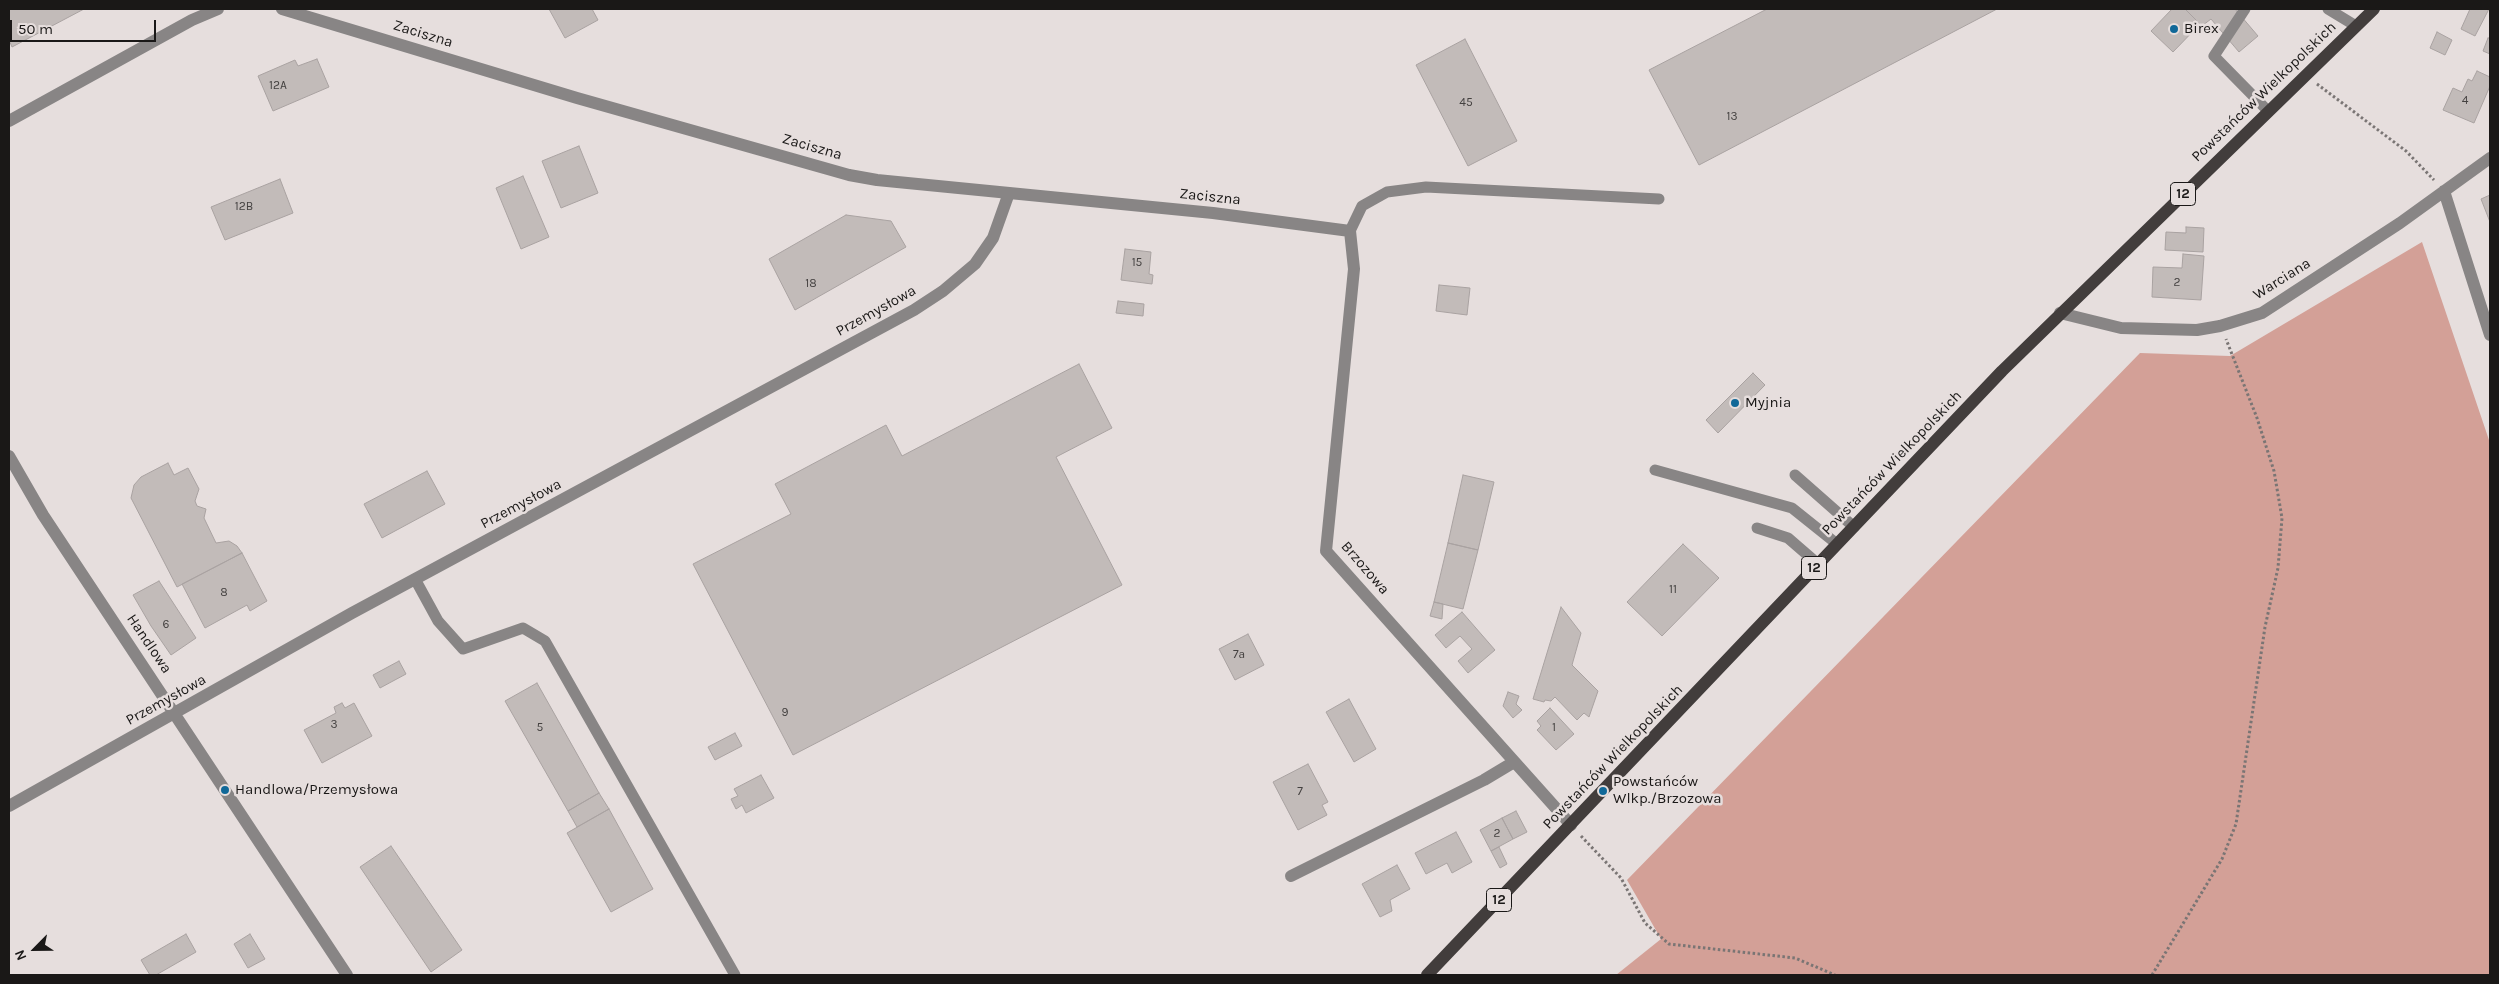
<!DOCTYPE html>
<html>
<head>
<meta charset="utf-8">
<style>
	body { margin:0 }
	#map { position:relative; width:2499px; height:984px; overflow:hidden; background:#e6dedd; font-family:Karla,sans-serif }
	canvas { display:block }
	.frame { position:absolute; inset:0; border:10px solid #1a1817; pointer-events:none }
	.north { position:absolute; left:10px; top:924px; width:50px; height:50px; -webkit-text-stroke:4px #e6dedd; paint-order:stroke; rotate:247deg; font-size:14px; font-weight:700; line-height:20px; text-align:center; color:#1a1817 }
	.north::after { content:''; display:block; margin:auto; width:18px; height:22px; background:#1a1817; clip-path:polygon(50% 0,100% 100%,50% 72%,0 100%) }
	.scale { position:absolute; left:10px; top:20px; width:146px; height:22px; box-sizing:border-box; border:2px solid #1a1817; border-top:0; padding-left:6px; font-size:15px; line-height:18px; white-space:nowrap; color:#1a1817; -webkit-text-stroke:4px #e6dedd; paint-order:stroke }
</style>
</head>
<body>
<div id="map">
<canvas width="2499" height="984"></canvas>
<div class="frame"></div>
<div class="north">N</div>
<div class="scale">50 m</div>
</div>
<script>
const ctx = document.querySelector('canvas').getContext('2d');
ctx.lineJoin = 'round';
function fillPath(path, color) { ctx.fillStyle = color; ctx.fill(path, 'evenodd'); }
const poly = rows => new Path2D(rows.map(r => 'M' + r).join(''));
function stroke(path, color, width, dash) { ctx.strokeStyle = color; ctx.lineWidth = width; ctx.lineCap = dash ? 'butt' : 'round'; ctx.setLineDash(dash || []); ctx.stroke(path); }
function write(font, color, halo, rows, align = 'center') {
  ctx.font = font + ' Karla,sans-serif'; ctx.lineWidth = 5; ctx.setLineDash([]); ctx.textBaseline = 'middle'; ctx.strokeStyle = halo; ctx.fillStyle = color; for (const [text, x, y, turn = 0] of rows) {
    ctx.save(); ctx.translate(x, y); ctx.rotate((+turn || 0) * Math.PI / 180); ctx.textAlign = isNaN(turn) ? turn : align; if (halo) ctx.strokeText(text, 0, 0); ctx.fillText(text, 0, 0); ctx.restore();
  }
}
fillPath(poly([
	[2422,242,2490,443,2490,975,1616,975,1661,939,1627,880,2140,353,2230,356]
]), '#d3a097');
const building = poly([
	[9,9,84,9,12,47,9,40,9,9],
	[549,9,592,9,598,20,565,38,549,9],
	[1767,9,1997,9,1699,165,1649,70,1767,9],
	[2172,9,2185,9,2200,24,2173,52,2151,31,2172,9],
	[2185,9,2235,9,2258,36,2239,52,2211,19,2198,29,2197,28,2200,24,2185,9],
	[2470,9,2489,9,2475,36,2461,29,2470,9],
	[2437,32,2452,40,2445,55,2430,48,2437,32],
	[2488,38,2490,38,2490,54,2483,51,2488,38],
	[1465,39,1517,141,1468,166,1416,65,1465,39],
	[317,59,329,87,273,111,258,76,295,60,298,66,317,59],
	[2477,71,2490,77,2490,86,2474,123,2443,110,2453,88,2462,92,2468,79,2472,81,2477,71],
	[579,146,598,193,561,208,542,161,579,146],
	[523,176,549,237,521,249,496,188,523,176],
	[280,179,293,213,225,240,211,207,280,179],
	[2490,195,2490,222,2481,199,2490,195],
	[846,215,891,221,906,247,795,310,769,259,846,215],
	[2186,227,2204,228,2203,252,2165,250,2166,232,2186,233,2186,227],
	[1125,249,1151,252,1149,274,1153,275,1152,284,1121,280,1125,249],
	[2183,254,2204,256,2201,300,2152,297,2153,267,2182,268,2183,254],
	[1439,285,1470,288,1467,315,1436,311,1439,285],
	[1118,301,1144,304,1143,316,1116,313,1118,301],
	[1079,364,1112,428,1056,457,1122,585,793,755,693,564,791,514,775,484,886,425,902,456,1079,364],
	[1753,373,1765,385,1718,433,1706,420,1753,373],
	[168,463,174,475,188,468,199,489,195,501,197,506,206,509,204,518,216,543,229,541,237,546,242,553,177,587,131,498,134,485,141,477,168,463],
	[427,471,445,504,382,538,364,504,427,471],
	[1463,475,1494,482,1478,550,1448,543,1463,475],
	[1448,543,1478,550,1463,609,1434,602,1448,543],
	[1683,544,1719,578,1662,636,1627,602,1683,544],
	[242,553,267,601,250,611,247,605,205,628,182,584,242,553],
	[159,581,196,638,171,655,151,626,133,595,159,581],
	[1434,602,1443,604,1442,619,1430,616,1434,602],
	[1561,607,1581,633,1572,665,1598,691,1589,717,1584,713,1577,720,1555,697,1551,701,1545,700,1544,702,1533,699,1561,607],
	[1462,612,1495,650,1468,673,1458,661,1472,649,1460,636,1446,648,1435,635,1462,612],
	[1248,634,1264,665,1235,680,1219,649,1248,634],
	[399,661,406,674,380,688,373,675,399,661],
	[537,683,599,793,568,811,505,701,537,683],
	[1508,692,1519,696,1516,704,1522,710,1513,718,1503,706,1508,692],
	[1349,699,1376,749,1354,762,1326,712,1349,699],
	[342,703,345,708,354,703,372,736,322,763,304,730,336,713,334,707,342,703],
	[1550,708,1574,734,1556,750,1537,730,1541,726,1537,721,1550,708],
	[735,733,742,746,715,760,708,747,735,733],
	[1308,764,1328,802,1322,805,1327,815,1298,830,1273,782,1308,764],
	[761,775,774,798,746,813,742,805,736,809,731,799,738,796,734,789,761,775],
	[599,793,609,809,577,827,568,811,599,793],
	[609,809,653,889,611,912,567,833,609,809],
	[1516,811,1527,832,1513,839,1502,818,1516,811],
	[1502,818,1513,839,1491,851,1480,830,1502,818],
	[1456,832,1472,862,1452,873,1447,863,1426,874,1415,853,1456,832],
	[391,846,462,950,431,972,360,867,391,846],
	[1499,847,1507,864,1500,868,1491,851,1499,847],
	[1397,865,1410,889,1390,900,1392,911,1380,917,1362,884,1397,865],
	[186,934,196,952,156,975,150,975,141,960,186,934],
	[250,934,265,959,248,968,234,944,250,934]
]);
fillPath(building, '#c2bbb9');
stroke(building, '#a9a2a1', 1);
stroke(poly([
	[2317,84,2406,151,2434,180],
	[1581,836,1621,878,1645,923,1669,944,1795,958,1835,975],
	[2152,975,2222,859,2236,824,2265,627,2278,568,2282,518,2274,471,2257,418,2226,339]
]), '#7a7574', 3, [2.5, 2.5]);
stroke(poly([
	[2245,9,2214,56,2268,111],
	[2328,9,2356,26],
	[1350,231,1362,206,1387,192,1426,187,1659,199],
	[1655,470,1792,508,1837,544],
	[1795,475,1854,527],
	[1757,528,1788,538,1818,564],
	[415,579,438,621,463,649,523,628,545,641,735,975]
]), '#888585', 11);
stroke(poly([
	[282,9,577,98,849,175,877,180,1213,213,1350,231,1354,269,1326,551,1571,825],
	[9,121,192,20,218,9],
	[2444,191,2490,335],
	[2060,313,2121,328,2197,330,2220,326,2262,313,2400,223,2490,158],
	[9,456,43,515,347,975],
	[9,806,352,613,914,310,943,291,975,264,993,238,1009,193],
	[1291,876,1484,780,1514,762]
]), '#888585', 12);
stroke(poly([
	[1427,975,2002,371,2374,9]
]), '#423d3c', 12);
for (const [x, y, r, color] of [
	[2174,29,5,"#106898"],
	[1735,403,5,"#106898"],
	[225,790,5,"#106898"],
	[1603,791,5,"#106898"]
]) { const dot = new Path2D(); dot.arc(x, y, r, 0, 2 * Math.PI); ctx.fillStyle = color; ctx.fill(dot); stroke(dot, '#e6dedd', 2); }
write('12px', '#444140', null, [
	["12A",278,86],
	["4",2465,101],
	["45",1466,103],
	["13",1732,117],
	["12B",244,207],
	["15",1137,263],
	["2",2177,283],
	["18",811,284],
	["11",1673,590],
	["8",224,593],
	["6",166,625],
	["7a",1239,655],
	["9",785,713],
	["3",334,725],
	["5",540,728],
	["1",1554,728],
	["7",1300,792],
	["2",1497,834]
]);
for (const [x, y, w] of [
	[2183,194,25],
	[1814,568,25],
	[1499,900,25]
]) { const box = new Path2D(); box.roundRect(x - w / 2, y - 11.5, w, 23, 4); ctx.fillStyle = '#e6dedd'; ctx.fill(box); stroke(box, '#1a1817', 1); }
write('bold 14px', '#1a1817', null, [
	["12",2183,194],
	["12",1814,568],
	["12",1499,900]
]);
write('15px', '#1a1817', '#e6dedd', [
	["Birex",2184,29],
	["Myjnia",1745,403],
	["Powstańców",1613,782],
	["Wlkp./Brzozowa",1613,799],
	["Handlowa/Przemysłowa",235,790]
], 'left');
write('15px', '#1a1817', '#e6dedd', [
	["Zaciszna",423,34,17],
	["Powstańców Wielkopolskich",2264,92,-44],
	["Zaciszna",812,147,16],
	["Zaciszna",1210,197,6],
	["Warciana",2282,279,-32],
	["Przemysłowa",876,311,-29],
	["Powstańców Wielkopolskich",1892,463,-46],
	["Przemysłowa",521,504,-28],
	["Brzozowa",1365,568,49],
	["Handlowa",149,644,56],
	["Przemysłowa",166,700,-29],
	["Powstańców Wielkopolskich",1613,757,-46]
]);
</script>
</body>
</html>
